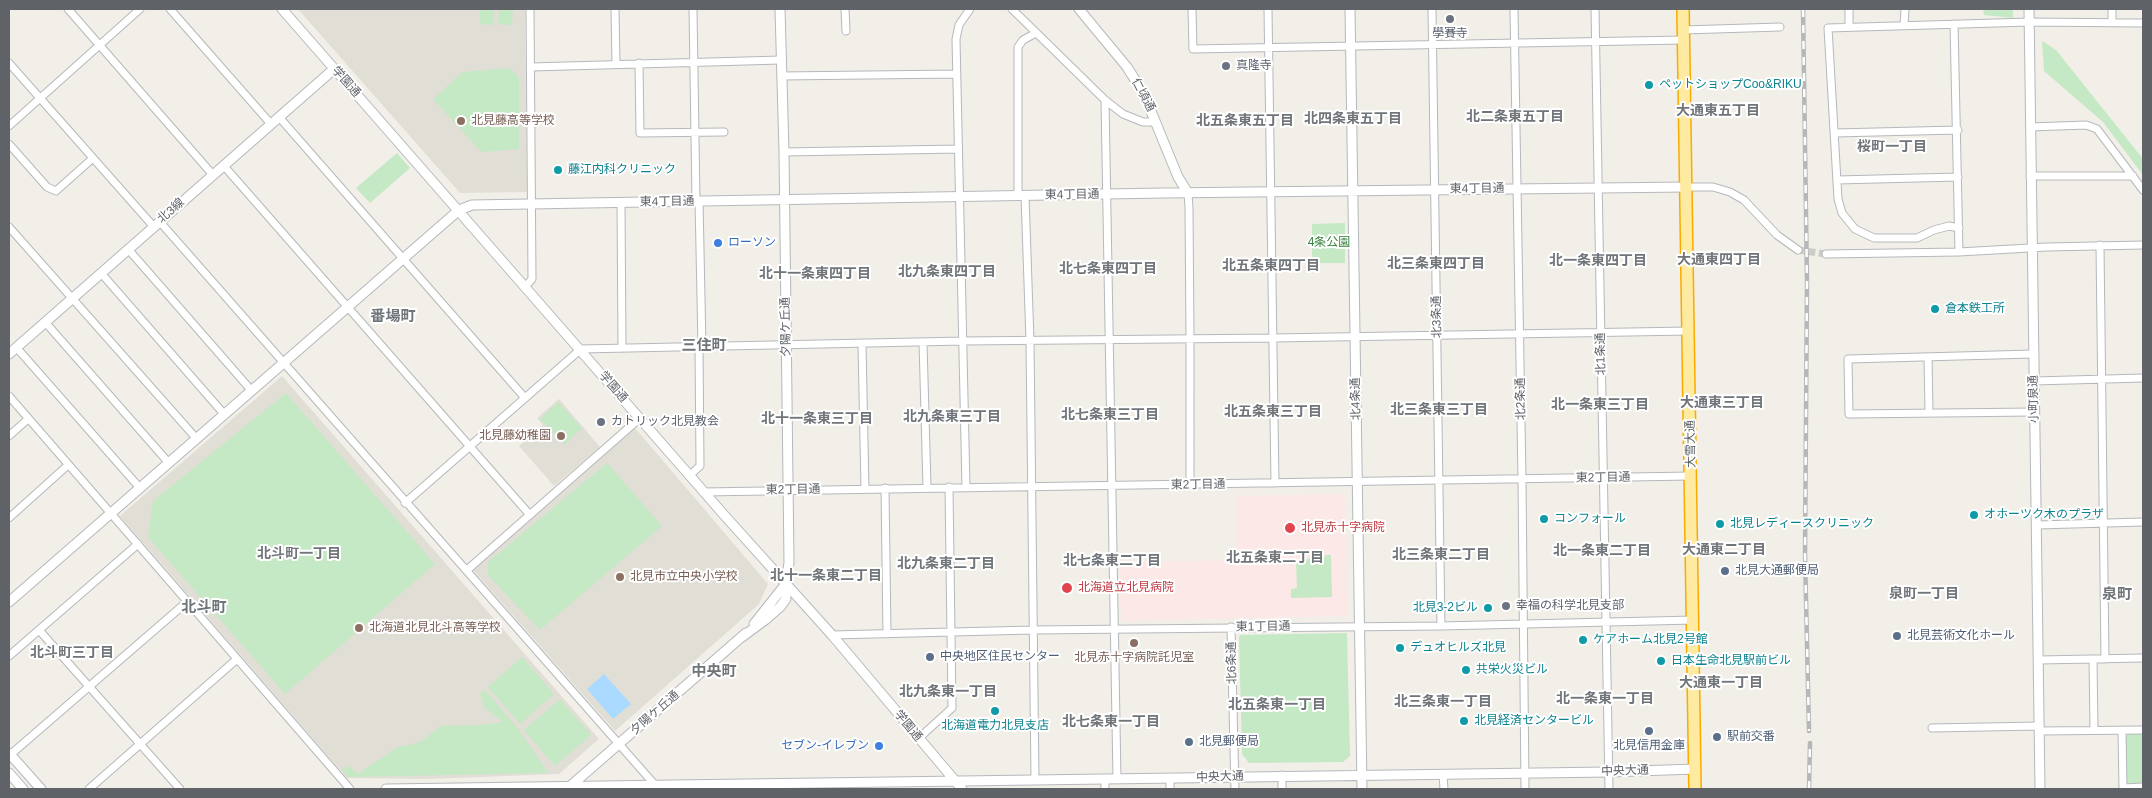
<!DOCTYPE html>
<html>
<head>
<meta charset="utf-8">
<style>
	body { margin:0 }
	#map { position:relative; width:2152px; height:798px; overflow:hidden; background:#f1efe8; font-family:Helvetica,sans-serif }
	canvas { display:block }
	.frame { position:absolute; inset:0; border:10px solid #5f6368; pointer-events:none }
</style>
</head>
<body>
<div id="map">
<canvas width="2152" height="798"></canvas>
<div class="frame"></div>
</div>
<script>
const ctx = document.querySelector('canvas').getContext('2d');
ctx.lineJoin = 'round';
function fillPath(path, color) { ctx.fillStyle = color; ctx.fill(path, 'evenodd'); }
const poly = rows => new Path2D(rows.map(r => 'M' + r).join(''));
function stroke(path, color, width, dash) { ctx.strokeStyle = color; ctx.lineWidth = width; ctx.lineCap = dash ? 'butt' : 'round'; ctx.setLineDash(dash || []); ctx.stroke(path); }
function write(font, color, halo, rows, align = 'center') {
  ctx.font = font + ' Helvetica,"Noto Sans JP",sans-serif'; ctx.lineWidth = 4; ctx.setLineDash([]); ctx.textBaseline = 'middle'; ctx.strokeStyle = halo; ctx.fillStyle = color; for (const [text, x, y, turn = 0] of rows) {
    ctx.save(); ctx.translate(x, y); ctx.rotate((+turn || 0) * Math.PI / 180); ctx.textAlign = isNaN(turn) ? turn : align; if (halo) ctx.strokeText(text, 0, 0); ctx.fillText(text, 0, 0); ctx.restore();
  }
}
fillPath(poly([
	[298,9,525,9,527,192,460,193],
	[282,376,599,739,559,774,428,779,347,778,120,516],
	[559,399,600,447,554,486,519,446,543,425,537,418],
	[635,428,768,584,759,604,615,731,473,570]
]), '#e1ded6');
fillPath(poly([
	[1345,494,1347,616,1121,621,1119,562,1235,560,1235,496]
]), '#fce8e6');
fillPath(poly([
	[480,9,494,9,494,25,480,24],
	[499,9,513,9,512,25,498,24],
	[1983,9,2013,9,2013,18,1984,15],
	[2042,41,2056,50,2143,159,2143,175,2103,122,2044,71],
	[509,68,519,77,519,149,481,152,433,99,463,72],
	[397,153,410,168,370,203,356,188],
	[1345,223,1345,263,1312,263,1312,224],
	[286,393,435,564,285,694,148,537,153,501],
	[558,402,582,428,564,445,540,419],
	[607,463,662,526,540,630,488,575,488,562],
	[1325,555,1331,555,1332,597,1291,598,1291,589,1297,588,1296,562,1300,562,1300,559,1324,558],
	[1347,633,1350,756,1343,762,1249,763,1242,754,1239,637,1240,635],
	[522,657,554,694,520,724,488,687],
	[485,690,519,730,548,773,348,777,342,770,349,766,358,774,399,746,407,746,422,741,441,726,481,725,503,722,485,708,480,694],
	[560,699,591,735,555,766,524,730],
	[2125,734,2143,734,2143,783,2127,783]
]), '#c5e8c5');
fillPath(poly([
	[604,674,631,704,613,719,587,689]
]), '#aadaff');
stroke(poly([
	[1798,250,1826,254]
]), '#ccccc8', 7, [7, 3.5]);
const minor = poly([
	[68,9,213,175],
	[170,9,271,124],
	[615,9,616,64],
	[693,9,696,201],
	[845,9,846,31],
	[1012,9,1105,100,1123,114,1143,122,1156,122],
	[1192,9,1193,49,1683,40],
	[1268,9,1275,483],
	[1432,9,1441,626],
	[1514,9,1522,479,1525,789],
	[1595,9,1609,789],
	[1849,9,1849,27],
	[2112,9,2112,22],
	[1954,24,1959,252],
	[1904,25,1905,9],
	[1683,30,1780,27],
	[9,63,154,227],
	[639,63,640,133,724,132],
	[531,67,781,60],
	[781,76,956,74],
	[1105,100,1117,779],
	[279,117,525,398],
	[9,126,140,9],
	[2030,127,2086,125,2097,129,2143,190],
	[1835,133,1958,130],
	[9,144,47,187,56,191,93,158],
	[784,152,958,149],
	[224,166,530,515],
	[2030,176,2133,176],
	[1837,180,1958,177],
	[1686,187,1713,187,1730,192,1744,200,1777,235,1798,250],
	[1188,193,1189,208,1190,339,1190,485],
	[1018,196,1018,47,1023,40,1036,33],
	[1025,196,1030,341,1035,780],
	[699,201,702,346],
	[621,202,622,348],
	[160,222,655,785],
	[9,227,196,438],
	[1959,228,1949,226,1934,230,1917,238,1874,238,1855,229,1842,213,1838,199,1828,28,2029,22,2143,23],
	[2100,245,2105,659],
	[128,249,251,390],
	[1826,254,1959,252,2047,247,2143,245],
	[101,273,224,414],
	[526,286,532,279,530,9],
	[45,322,168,462],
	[923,342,927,487],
	[862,344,865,489],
	[16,347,139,487],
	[2033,354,1848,359,1849,414,2034,412],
	[1928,357,1929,412],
	[2034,381,2143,378],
	[9,396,350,789],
	[9,436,28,419],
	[690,475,700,466,699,346],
	[966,487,956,39,959,25,970,9],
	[885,488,887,634],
	[704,492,1691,476],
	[405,503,581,349,964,341,1274,338,1689,331],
	[9,518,68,465],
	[2037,525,2143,522],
	[467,570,640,418],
	[1231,627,1235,789],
	[39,630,180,789],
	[832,635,1033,630,1441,626,1694,620],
	[9,656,138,544],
	[2093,659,2094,730],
	[2039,660,2143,658],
	[1932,728,2039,726],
	[2039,731,2143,730],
	[2122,731,2123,789],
	[918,739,952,708,949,487],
	[10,755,188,601],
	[1443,774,1444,789],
	[1282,775,1282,789],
	[1105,779,1105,789],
	[2123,788,2143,787],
	[89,789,237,659],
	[1170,789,1170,778]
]);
const tertiary = poly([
	[282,9,725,516,832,635,962,789],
	[1079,9,1127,67,1144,94,1178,177,1188,193],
	[1350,9,1362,789],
	[2029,9,2040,789],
	[9,354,334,69],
	[9,602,459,210,472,205,1164,193,1686,187],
	[754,624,785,585],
	[742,637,765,620,780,607,786,599,785,585,789,563,784,152,780,9],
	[9,753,41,789],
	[9,773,23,789],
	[386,789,1609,772,1695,769],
	[567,789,746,633]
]);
const trunk = poly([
	[1683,9,1695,789]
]);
stroke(minor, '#b5b8bc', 9);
stroke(tertiary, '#b5b8bc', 11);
stroke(trunk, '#f9ab00', 14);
stroke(minor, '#fff', 7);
stroke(tertiary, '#fff', 9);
stroke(trunk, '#feeaa1', 11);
const rail = poly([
	[1803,9,1807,282,1805,555,1809,731],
	[1809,789,1810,743]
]);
stroke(rail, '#b6b7b8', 4.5);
stroke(rail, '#fff', 2.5, [8]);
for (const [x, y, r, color] of [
	[1450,19,5,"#6b7280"],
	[1226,66,5,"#6b7280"],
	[1649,85,5,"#0f9aa8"],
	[461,121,5,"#8d6e63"],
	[558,170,5,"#0f9aa8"],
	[718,243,5,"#3f7fe0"],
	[1935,309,5,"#0f9aa8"],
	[601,422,5,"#6b7280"],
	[561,436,5,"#8d6e63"],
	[1974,515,5,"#0f9aa8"],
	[1544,519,5,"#0f9aa8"],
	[1720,524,5,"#0f9aa8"],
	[1290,528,6,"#e0444e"],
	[1725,571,5,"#5c6f8a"],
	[620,577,5,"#8d6e63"],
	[1067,588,6,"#e0444e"],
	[1506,606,5,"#6b7280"],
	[1488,608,5,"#0f9aa8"],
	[359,628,5,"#8d6e63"],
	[1897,636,5,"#5c6f8a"],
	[1583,640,5,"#0f9aa8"],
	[1134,643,5,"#8d6e63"],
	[1400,648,5,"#0f9aa8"],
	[930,657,5,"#5c6f8a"],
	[1661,661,5,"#0f9aa8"],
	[1466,670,5,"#0f9aa8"],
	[995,711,5,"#0f9aa8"],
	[1464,721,5,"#0f9aa8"],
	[1649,731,5,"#5c6f8a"],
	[1717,737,5,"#5c6f8a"],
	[1189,742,5,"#5c6f8a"],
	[879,746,5,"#3f7fe0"]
]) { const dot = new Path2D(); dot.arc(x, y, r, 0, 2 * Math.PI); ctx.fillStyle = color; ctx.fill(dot); stroke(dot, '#fff', 2); }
write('12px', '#5b616d', '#fff', [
	["學賽寺",1450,34,"center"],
	["真隆寺",1236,66],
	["カトリック北見教会",611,422],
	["幸福の科学北見支部",1516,606]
], 'left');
write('12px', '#5f6368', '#fff', [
	["学園通",346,82,48],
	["仁頃通",1143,95,62],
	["東4丁目通",1477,189,-1],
	["東4丁目通",1072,195,-1],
	["東4丁目通",667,202,-1],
	["北3線",171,211,-41],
	["北3条通",1437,317,-91],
	["夕陽ケ丘通",786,327,-91],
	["北1条通",1601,354,-91],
	["学園通",613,387,49],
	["北4条通",1356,399,-91],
	["北2条通",1521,399,-91],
	["小町泉通",2034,399,-91],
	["大雪大通",1691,444,-91],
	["東2丁目通",1603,478,-1],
	["東2丁目通",1198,485,-1],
	["東2丁目通",793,490,-1],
	["東1丁目通",1263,627,-1],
	["北6条通",1232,663,-91],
	["夕陽ケ丘通",655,713,-41],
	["学園通",908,726,50],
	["中央大通",1625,771,-2],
	["中央大通",1220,777,-2]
]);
write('12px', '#0d838f', '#fff', [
	["ペットショップCoo&RIKU",1659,85],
	["藤江内科クリニック",568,170],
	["倉本鉄工所",1945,309],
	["オホーツク木のプラザ",1984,515],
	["コンフォール",1554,519],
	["北見レディースクリニック",1730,524],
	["北見3-2ビル",1478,608,"right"],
	["ケアホーム北見2号館",1593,640],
	["デュオヒルズ北見",1410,648],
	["日本生命北見駅前ビル",1671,661],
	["共栄火災ビル",1476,670],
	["北見経済センタービル",1474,721],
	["北海道電力北見支店",995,726,"center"]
], 'left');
write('12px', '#785e54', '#fff', [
	["北見藤高等学校",471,121],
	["北見藤幼稚園",551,436,"right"],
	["北見市立中央小学校",630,577],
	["北海道北見北斗高等学校",369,628],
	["北見赤十字病院託児室",1134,658,"center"]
], 'left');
write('12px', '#366cbe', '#fff', [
	["ローソン",728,243],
	["セブン-イレブン",869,746,"right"]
], 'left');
write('12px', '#348238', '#fff', [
	["4条公園",1329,243]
]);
write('12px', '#be3a42', '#fff', [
	["北見赤十字病院",1301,528],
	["北海道立北見病院",1078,588]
], 'left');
write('12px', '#4e5e75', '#fff', [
	["北見大通郵便局",1735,571],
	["北見芸術文化ホール",1907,636],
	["中央地区住民センター",940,657],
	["駅前交番",1727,737],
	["北見郵便局",1199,742],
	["北見信用金庫",1649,746,"center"]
], 'left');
write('bold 14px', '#70757a', '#fff', [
	["大通東五丁目",1718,111],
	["北二条東五丁目",1515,117],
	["北四条東五丁目",1353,119],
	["北五条東五丁目",1245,121],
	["桜町一丁目",1892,147],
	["大通東四丁目",1719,260],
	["北一条東四丁目",1598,261],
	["北三条東四丁目",1436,264],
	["北五条東四丁目",1271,266],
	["北七条東四丁目",1108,269],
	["北九条東四丁目",947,272],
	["北十一条東四丁目",815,274],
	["大通東三丁目",1722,403],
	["北一条東三丁目",1600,405],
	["北三条東三丁目",1439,410],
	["北五条東三丁目",1273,412],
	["北七条東三丁目",1110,415],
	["北九条東三丁目",952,417],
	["北十一条東三丁目",817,419],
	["大通東二丁目",1724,550],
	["北一条東二丁目",1602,551],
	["北斗町一丁目",299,554],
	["北三条東二丁目",1441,555],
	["北五条東二丁目",1275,558],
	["北七条東二丁目",1112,561],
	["北九条東二丁目",946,564],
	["北十一条東二丁目",826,576],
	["泉町一丁目",1924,594],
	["北斗町三丁目",72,653],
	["大通東一丁目",1721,683],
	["北九条東一丁目",948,692],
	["北一条東一丁目",1605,699],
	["北三条東一丁目",1443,702],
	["北五条東一丁目",1277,705],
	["北七条東一丁目",1111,722]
]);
write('bold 15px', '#70757a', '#fff', [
	["番場町",393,317],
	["三住町",704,346],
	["泉町",2117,595],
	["北斗町",204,608],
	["中央町",714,672]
]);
</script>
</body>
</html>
